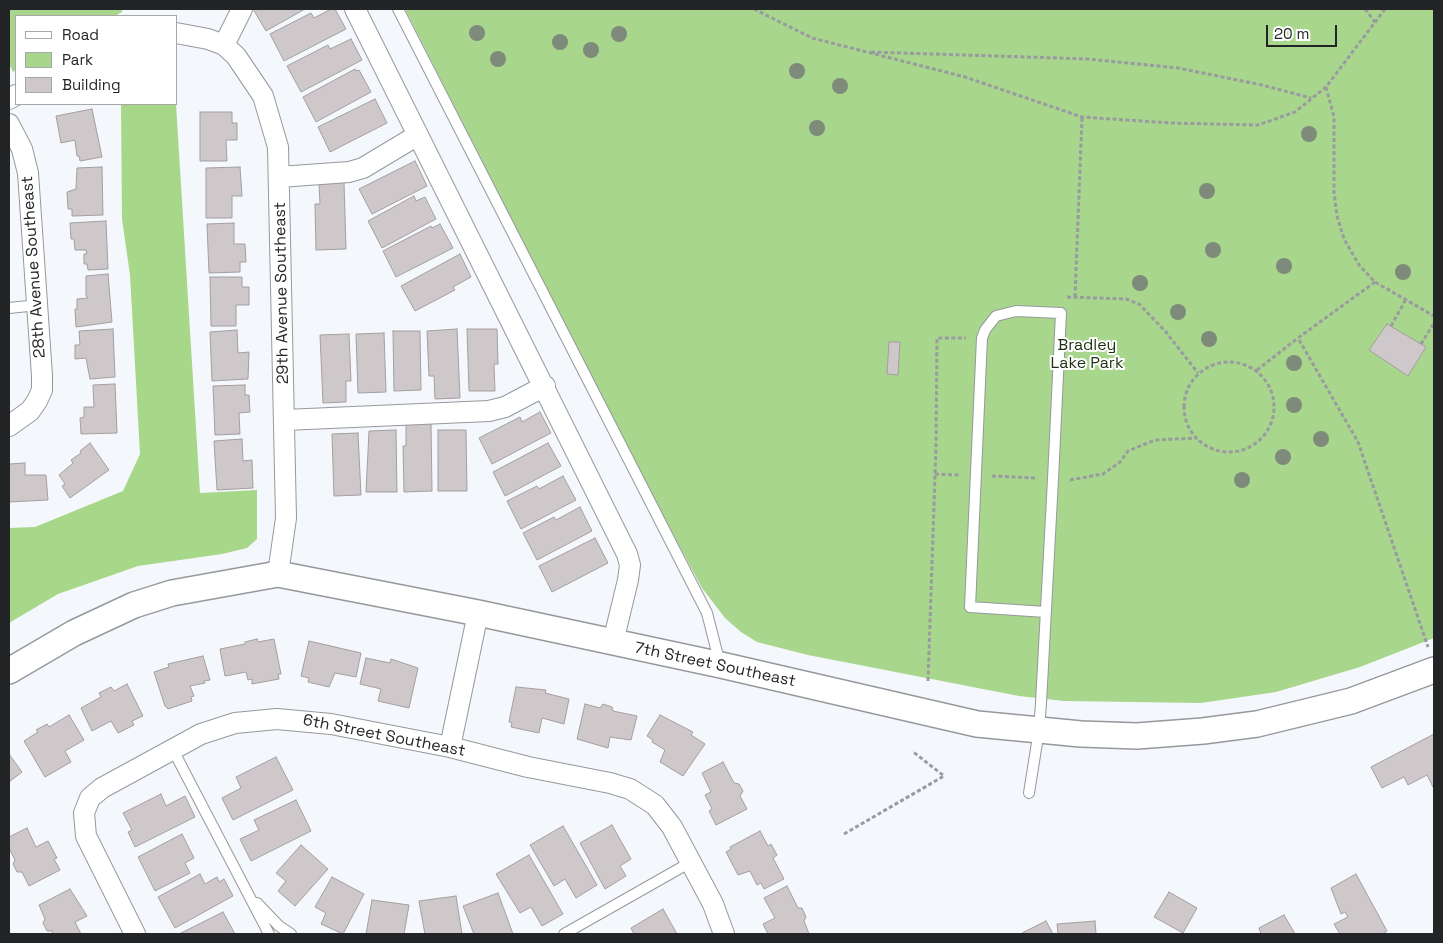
<!DOCTYPE html>
<html>
<head>
<meta charset="utf-8">
<style>
	body { margin:0 }
	#map { position:relative; width:1443px; height:943px; overflow:hidden; background:#f4f7fb; font-family:"Space Grotesk",sans-serif }
	canvas { display:block }
	.frame { position:absolute; inset:0; border:10px solid #232426; pointer-events:none }
	.legend { position:absolute; left:15px; top:15px; width:162px; height:90px; box-sizing:border-box; background:#fff; border:1px solid #a7a7a8; margin:0; padding:6px 9px; list-style:none; font-size:15px; color:#232426 }
	.legend li { display:flex; align-items:center; gap:10px; height:25px }
	.legend b { width:25px; border:1px solid #a7a7a8 }
	.scale { position:absolute; left:1266px; top:25px; width:71px; height:22px; box-sizing:border-box; border:2px solid #232426; border-top:0; padding-left:6px; font-size:15px; line-height:18px; white-space:nowrap; color:#232426; -webkit-text-stroke:4px #fff; paint-order:stroke }
</style>
</head>
<body>
<div id="map">
<canvas width="1443" height="943"></canvas>
<div class="frame"></div>
<ul class="legend">
<li><b style="height:6px;background:#fff"></b>Road</li>
<li><b style="height:14px;background:#a8d68c"></b>Park</li>
<li><b style="height:14px;background:#cec8ca"></b>Building</li>
</ul>
<div class="scale">20 m</div>
</div>
<script>
const ctx = document.querySelector('canvas').getContext('2d');
ctx.lineJoin = 'round';
function fillPath(path, color) { ctx.fillStyle = color; ctx.fill(path, 'evenodd'); }
const poly = rows => new Path2D(rows.map(r => 'M' + r).join(''));
function stroke(path, color, width, dash) { ctx.strokeStyle = color; ctx.lineWidth = width; ctx.lineCap = dash ? 'butt' : 'round'; ctx.setLineDash(dash || []); ctx.stroke(path); }
function write(font, color, halo, rows, align = 'center') {
  ctx.font = font + ' "Space Grotesk",sans-serif'; ctx.lineWidth = 4; ctx.setLineDash([]); ctx.textBaseline = 'middle'; ctx.strokeStyle = halo; ctx.fillStyle = color; for (const [text, x, y, turn = 0] of rows) {
    ctx.save(); ctx.translate(x, y); ctx.rotate((+turn || 0) * Math.PI / 180); ctx.textAlign = isNaN(turn) ? turn : align; if (halo) ctx.strokeText(text, 0, 0); ctx.fillText(text, 0, 0); ctx.restore();
  }
}
fillPath(poly([
	[9,9,122,9,122,12,115,16,16,16,16,70,13,72,9,64],
	[405,9,1434,9,1434,638,1360,667,1276,692,1201,703,1064,701,1019,696,808,655,757,642,741,632,725,618,702,588,638,469]
]), '#a8d68c');
fillPath(poly([
	[121,104,176,104,200,493,257,490,257,539,247,548,222,554,138,566,58,594,9,623,9,528,35,527,123,491,140,454,130,275,122,219],
	[1434,534,1434,638,1433,639,1405,550]
]), '#a7d789');
const building = poly([
	[253,9,305,9,266,31,253,9],
	[331,9,335,9,346,29,284,61,270,34,311,13,314,18,331,9],
	[351,39,362,60,301,92,287,66,328,45,330,49,351,39],
	[355,69,356,71,359,70,371,92,316,122,303,97,355,69],
	[375,99,387,123,330,152,318,127,375,99],
	[92,109,102,157,80,161,79,156,77,156,75,140,61,143,56,116,92,109],
	[200,112,232,112,232,123,237,123,237,140,226,140,227,161,200,161,200,112],
	[415,161,427,186,372,214,359,189,415,161],
	[102,167,103,215,72,216,72,209,68,209,67,192,76,189,77,168,102,167],
	[240,167,242,196,232,196,232,218,206,218,206,168,240,167],
	[344,182,346,249,316,250,315,204,320,204,319,183,344,182],
	[414,196,416,201,425,197,436,219,382,248,368,221,414,196],
	[106,221,108,269,88,270,87,264,84,264,84,254,87,254,86,250,75,250,74,239,71,239,70,223,106,221],
	[234,223,234,244,245,244,246,262,240,262,240,272,209,273,207,224,234,223],
	[440,224,453,248,396,277,383,251,431,226,432,228,440,224],
	[460,254,471,277,453,287,455,290,415,311,401,286,460,254],
	[108,274,112,322,76,327,75,309,77,309,77,299,88,298,86,296,86,276,108,274],
	[210,277,242,277,242,287,249,287,249,305,236,305,236,326,211,326,210,277],
	[1387,324,1426,347,1408,376,1369,350,1387,324],
	[113,329,115,377,90,379,86,358,75,359,75,345,80,345,79,331,113,329],
	[457,329,460,398,435,399,434,376,429,376,427,331,457,329],
	[467,329,497,329,498,364,494,364,495,391,469,391,467,329],
	[237,330,238,353,249,352,248,379,212,381,210,332,237,330],
	[393,331,420,331,421,390,394,391,393,331],
	[384,333,386,392,358,393,356,334,384,333],
	[349,334,351,381,346,381,346,402,323,403,320,335,349,334],
	[889,342,900,342,898,375,887,374,889,342],
	[115,384,117,433,81,434,80,418,84,417,84,407,94,407,93,385,115,384],
	[245,385,245,395,249,395,250,412,239,413,240,434,215,435,213,386,245,385],
	[540,412,551,433,492,464,479,438,520,417,522,422,540,412],
	[406,423,431,423,432,491,404,492,403,446,406,446,406,423],
	[396,430,397,492,366,492,369,431,396,430],
	[438,430,466,430,467,491,438,491,438,430],
	[358,433,361,495,334,496,332,434,358,433],
	[242,439,243,461,252,460,253,488,217,490,214,441,242,439],
	[90,443,109,470,70,498,62,486,65,484,59,475,73,463,71,460,81,453,80,451,90,443],
	[548,443,561,466,505,496,493,472,548,443],
	[25,463,25,475,46,475,48,500,9,502,9,464,25,463],
	[563,476,576,500,521,529,507,501,537,486,539,489,563,476],
	[580,507,592,531,537,560,523,533,554,517,556,520,580,507],
	[595,538,608,563,552,592,539,566,595,538],
	[257,639,258,642,274,639,281,674,278,674,279,679,252,684,252,679,248,680,246,672,225,676,220,649,245,644,245,642,257,639],
	[309,641,361,653,356,677,335,673,329,687,308,682,309,678,301,676,309,641],
	[203,656,210,680,204,681,205,683,190,686,194,696,191,697,192,701,168,709,165,706,154,672,169,667,168,664,203,656],
	[366,658,390,663,391,659,418,668,409,708,378,701,381,689,360,684,366,658],
	[127,684,143,716,132,721,134,725,118,733,111,721,92,731,81,708,101,697,99,693,111,687,114,691,127,684],
	[516,687,546,690,545,693,569,699,564,724,542,718,539,733,511,727,512,723,509,722,516,687],
	[585,704,600,708,603,704,612,707,613,711,637,716,631,740,610,737,608,748,577,739,585,704],
	[69,715,84,740,65,751,71,762,45,777,24,741,38,732,36,730,47,724,49,727,69,715],
	[660,715,693,732,691,735,705,744,683,776,660,762,665,750,652,742,653,740,647,736,660,715],
	[1434,734,1434,789,1427,775,1408,785,1404,777,1382,788,1371,767,1434,734],
	[9,754,22,772,9,782,9,754],
	[276,757,293,790,233,820,222,798,241,788,236,777,276,757],
	[723,762,734,783,739,784,743,791,740,796,747,809,716,825,709,811,712,809,705,795,711,792,702,773,723,762],
	[161,794,166,806,185,796,195,817,135,847,128,832,132,830,123,813,161,794],
	[296,800,311,831,251,861,240,839,259,830,254,820,296,800],
	[612,825,631,859,620,866,626,876,605,889,580,843,612,825],
	[563,826,597,885,576,898,565,879,554,886,530,845,563,826],
	[27,828,36,847,48,841,57,858,54,859,60,870,29,886,22,872,17,872,13,864,15,860,9,848,9,837,27,828],
	[760,831,768,846,771,844,777,855,773,858,784,879,764,889,761,883,757,885,750,871,738,875,726,852,731,849,730,847,760,831],
	[182,834,194,858,185,863,190,873,155,891,138,857,182,834],
	[301,845,328,869,295,906,278,891,286,881,276,873,301,845],
	[529,855,563,914,542,926,531,907,520,913,496,874,529,855],
	[200,874,205,884,217,877,219,882,224,879,233,896,175,928,158,897,200,874],
	[1356,874,1387,931,1382,934,1340,934,1334,924,1348,917,1345,912,1341,914,1331,888,1356,874],
	[332,877,364,894,343,934,321,924,326,913,315,907,332,877],
	[787,886,798,908,802,908,806,917,804,921,809,934,768,934,763,924,775,918,764,898,787,886],
	[70,889,87,916,75,922,81,934,53,934,52,931,47,931,43,923,45,919,39,905,70,889],
	[1169,892,1197,908,1183,933,1154,917,1169,892],
	[498,893,513,934,474,934,463,906,498,893],
	[456,896,462,934,425,934,419,901,456,896],
	[372,900,409,905,404,934,366,934,372,900],
	[663,909,677,934,634,934,631,928,663,909],
	[223,912,235,934,179,934,223,912],
	[1284,915,1295,934,1261,934,1259,928,1284,915],
	[1046,921,1053,934,1023,934,1022,933,1046,921],
	[1095,921,1096,934,1058,934,1057,924,1095,921]
]);
fillPath(building, '#cec8ca');
stroke(building, '#a49ea0', 1);
const service = poly([
	[398,9,707,613,720,664],
	[9,308,38,305],
	[172,748,269,934],
	[1029,793,1039,730,1041,703,1053,479,1061,313,1016,311,996,316,985,330,982,338,970,607,1046,612],
	[257,903,279,926,291,934],
	[564,934,691,862]
]);
const minor = poly([
	[355,9,627,554,630,565,628,580,613,642],
	[176,33,208,39,224,45,236,56,263,96,278,147,286,518,278,574],
	[224,45,242,9],
	[9,99,16,95],
	[9,124,22,149,28,173,42,376,42,390,37,401,30,411,9,426],
	[279,177,349,172,363,168,418,135],
	[285,420,489,411,505,407,545,386],
	[450,747,478,613],
	[135,934,86,836,84,813,90,798,102,788,201,734,235,723,277,719,331,724,450,747,528,767,610,783,630,789,655,805,672,827,713,904,724,934]
]);
const tertiary = poly([
	[9,671,74,633,134,605,172,593,278,574,478,613,721,665,977,724,1081,734,1137,736,1203,731,1257,724,1351,701,1434,670]
]);
stroke(service, '#96989c', 12);
stroke(minor, '#96989c', 22);
stroke(tertiary, '#96989c', 28);
stroke(poly([
	[754,9,812,38,965,77,1082,117,1171,123,1258,125,1295,112,1326,87,1385,9],
	[1365,9,1375,22],
	[871,52,1088,59,1178,68,1262,85,1311,98],
	[1326,87,1334,117,1334,192,1337,216,1344,239,1359,265,1375,282,1434,316],
	[1375,282,1298,338,1358,442,1428,647],
	[1067,297,1126,299,1139,304,1165,331,1198,373],
	[1075,297,1082,117],
	[1391,326,1405,301],
	[1421,344,1434,323],
	'1184 407a45 45 0 1 1 90 0a45 45 0 1 1-90 0Z',
	[1257,370,1298,338],
	[935,474,961,475],
	[992,476,1036,478],
	[1070,480,1103,474,1120,462,1128,451,1155,440,1196,438],
	[928,681,936,446,937,338,966,338],
	[844,834,944,776,912,751]
]), '#999b9f', 3, [4, 2.5]);
stroke(service, '#fff', 10);
stroke(minor, '#fff', 20);
stroke(tertiary, '#fff', 25);
ctx.fillStyle = '#7e8a7a';
for (const [x, y] of [
	[477,33],
	[619,34],
	[560,42],
	[591,50],
	[498,59],
	[797,71],
	[840,86],
	[817,128],
	[1309,134],
	[1207,191],
	[1213,250],
	[1284,266],
	[1403,272],
	[1140,283],
	[1178,312],
	[1209,339],
	[1294,363],
	[1294,405],
	[1321,439],
	[1283,457],
	[1242,480]
]) { ctx.beginPath(); ctx.arc(x, y, 8, 0, 2 * Math.PI); ctx.fill(); }
write('16px', '#232426', '#fff', [
	["28th Avenue Southeast",34,267,-94],
	["29th Avenue Southeast",282,293,-91],
	["7th Street Southeast",715,665,12],
	["6th Street Southeast",384,736,11]
]);
write('16px', '#1e3111', '#fff', [
	["Bradley",1087,346],
	["Lake Park",1087,364]
]);
</script>
</body>
</html>
